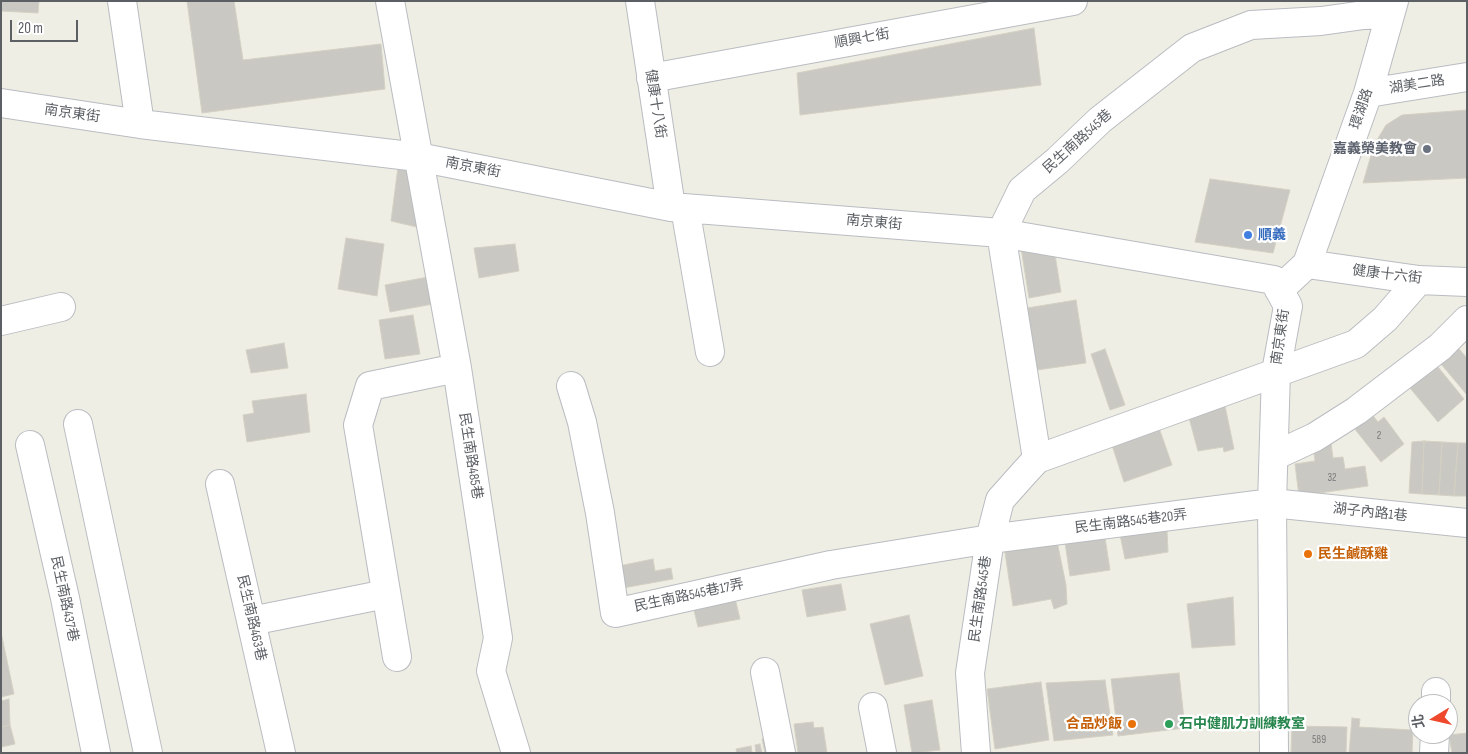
<!DOCTYPE html>
<html>
<head>
<meta charset="utf-8">
<style>
	body { margin:0 }
	#map { position:relative; width:1468px; height:754px; overflow:hidden; background:#efeee4; font-family:"Sofia Sans Condensed","Noto Sans TC",sans-serif }
	canvas { display:block }
	.frame { position:absolute; inset:0; border:2px solid #5c6065; pointer-events:none }
	.north { position:absolute; left:1408px; top:694px; width:50px; height:50px; box-sizing:border-box; background:#fff; border:1px solid #bebfc1; border-radius:50%; rotate:261deg; font-size:14px; font-weight:700; line-height:20px; text-align:center; color:#5c6065 }
	.north::after { content:''; display:block; margin:auto; width:18px; height:22px; background:#ee492c; clip-path:polygon(50% 0,100% 100%,50% 72%,0 100%) }
	.scale { position:absolute; left:10px; top:20px; width:68px; height:22px; box-sizing:border-box; border:2px solid #5c6065; border-top:0; padding-left:6px; font-size:15px; line-height:18px; white-space:nowrap; color:#5c6065; -webkit-text-stroke:4px #fff; paint-order:stroke }
</style>
</head>
<body>
<div id="map">
<canvas width="1468" height="754"></canvas>
<div class="frame"></div>
<div class="north">北</div>
<div class="scale">20 m</div>
</div>
<script>
const ctx = document.querySelector('canvas').getContext('2d');
ctx.lineJoin = 'round';
function fillPath(path, color) { ctx.fillStyle = color; ctx.fill(path, 'evenodd'); }
const poly = rows => new Path2D(rows.map(r => 'M' + r).join(''));
function stroke(path, color, width, dash) { ctx.strokeStyle = color; ctx.lineWidth = width; ctx.lineCap = dash ? 'butt' : 'round'; ctx.setLineDash(dash || []); ctx.stroke(path); }
function write(font, color, halo, rows, align = 'center') {
  ctx.font = font + ' "Sofia Sans Condensed","Noto Sans TC",sans-serif'; ctx.lineWidth = 4.5; ctx.setLineDash([]); ctx.textBaseline = 'middle'; ctx.strokeStyle = halo; ctx.fillStyle = color; for (const [text, x, y, turn = 0] of rows) {
    ctx.save(); ctx.translate(x, y); ctx.rotate((+turn || 0) * Math.PI / 180); ctx.textAlign = isNaN(turn) ? turn : align; if (halo) ctx.strokeText(text, 0, 0); ctx.fillText(text, 0, 0); ctx.restore();
  }
}
const building = poly([
	[1,1,39,1,38,13,1,11,1,1],
	[187,1,234,1,243,60,381,44,385,89,202,113,187,1],
	[1034,28,1041,85,800,115,797,73,1034,28],
	[1467,110,1467,178,1363,183,1374,145,1386,125,1402,115,1467,110],
	[398,167,414,171,425,229,391,221,398,167],
	[1210,179,1290,190,1273,253,1195,242,1210,179],
	[346,238,384,244,377,296,338,289,346,238],
	[1053,242,1061,292,1029,298,1021,248,1053,242],
	[515,244,519,271,479,278,474,248,515,244],
	[428,277,433,304,390,312,385,285,428,277],
	[1076,300,1086,363,1037,370,1027,308,1076,300],
	[413,315,420,354,385,359,379,320,413,315],
	[1452,341,1467,358,1467,395,1441,364,1452,341],
	[284,343,288,368,251,373,246,350,284,343],
	[1105,349,1125,405,1110,410,1091,354,1105,349],
	[1438,367,1464,399,1438,422,1410,388,1438,367],
	[306,394,310,432,247,442,243,415,254,413,252,401,306,394],
	[1223,396,1234,449,1224,452,1223,447,1198,451,1186,407,1223,396],
	[1371,413,1378,422,1384,417,1404,444,1381,462,1354,428,1371,413],
	[1157,422,1172,465,1124,482,1110,439,1157,422],
	[1424,441,1442,442,1439,495,1422,494,1424,441],
	[1424,441,1422,494,1409,493,1412,442,1424,441],
	[1442,442,1458,443,1454,496,1439,495,1442,442],
	[1331,443,1333,458,1343,457,1345,469,1365,466,1368,486,1299,496,1295,464,1315,461,1313,445,1331,443],
	[1458,443,1467,443,1467,496,1454,496,1458,443],
	[1155,523,1157,532,1167,530,1168,552,1125,559,1119,530,1155,523],
	[1104,531,1110,570,1070,576,1064,536,1104,531],
	[1057,541,1066,585,1067,604,1054,609,1051,599,1013,606,1004,546,1057,541],
	[653,559,655,571,671,568,673,579,623,588,619,566,653,559],
	[841,584,846,610,807,617,802,590,841,584],
	[1233,597,1235,645,1192,648,1187,604,1233,597],
	[735,598,740,619,698,627,693,606,735,598],
	[909,615,923,676,885,685,870,624,909,615],
	[1,632,14,694,1,697,1,632],
	[1179,673,1185,728,1118,736,1111,679,1179,673],
	[1105,680,1113,735,1054,741,1046,683,1105,680],
	[1041,682,1049,740,995,749,987,689,1041,682],
	[9,699,10,725,1,727,1,701,9,699],
	[932,700,940,750,912,753,904,705,932,700],
	[1352,718,1360,719,1359,727,1413,730,1412,753,1349,753,1352,718],
	[813,722,814,728,823,727,827,753,798,753,794,724,813,722],
	[10,725,15,744,1,747,1,727,10,725],
	[1292,726,1347,727,1346,753,1291,753,1292,726],
	[1467,733,1467,753,1452,753,1449,735,1467,733],
	[770,737,774,753,765,753,762,739,770,737],
	[760,744,762,753,756,753,755,745,760,744],
	[751,746,752,753,737,753,736,749,751,746]
]);
fillPath(building, '#cac8c2');
stroke(building, '#d4d0c3', 1);
const minor = poly([
	[122,1,140,124],
	[390,1,457,368,498,638,491,671,516,753],
	[640,1,671,207],
	[651,78,1073,1],
	[1368,93,1467,77],
	[1,103,140,124,418,157,671,207,1001,233,1274,280,1288,306,1276,372,1272,503,1274,753],
	[685,208,710,352],
	[1307,264,1419,280,1467,282],
	[1279,290,1307,264,1368,93,1394,1],
	[1,321,61,307],
	[571,386,582,422,600,513,615,613,831,565,990,539,1272,503,1467,523],
	[78,424,148,753],
	[30,445,65,598,96,753],
	[1274,456,1315,437,1356,411,1440,347,1467,320],
	[1037,459,1001,233,1022,190,1057,161,1100,120,1192,48,1251,25,1321,21,1364,15,1390,14],
	[220,484,281,753],
	[251,621,386,594],
	[397,657,358,425,370,386,457,368],
	[765,672,781,753],
	[1436,704,1436,692],
	[873,707,882,753],
	[976,753,970,673,990,539,1000,500,1025,472,1037,459,1356,344,1385,319,1419,280],
	[1434,753,1435,734]
]);
stroke(minor, '#b9bcc1', 30);
stroke(minor, '#fff', 28);
for (const [x, y, r, color] of [
	[1427,149,5,"#6b7280"],
	[1248,235,5,"#3f7fe0"],
	[1308,554,5,"#e8710a"],
	[1132,724,5,"#e8710a"],
	[1169,724,5,"#2e9e5b"]
]) { const dot = new Path2D(); dot.arc(x, y, r, 0, 2 * Math.PI); ctx.fillStyle = color; ctx.fill(dot); stroke(dot, '#fff', 2); }
write('11px', '#787a7c', null, [
	["2",1379,436],
	["32",1332,478],
	["589",1319,740]
]);
write('14px', '#5c6065', '#fff', [
	["順興七街",862,39,-10],
	["湖美二路",1417,85,-9],
	["健康十八街",655,104,81],
	["環湖路",1362,109,-71],
	["南京東街",72,114,8],
	["民生南路545巷",1078,142,-42],
	["南京東街",473,168,11],
	["南京東街",874,223,5],
	["健康十六街",1387,275,7],
	["南京東街",1281,337,-82],
	["民生南路485巷",470,456,81],
	["湖子內路1巷",1370,513,6],
	["民生南路545巷20弄",1131,522,-7],
	["民生南路545巷17弄",689,596,-12],
	["民生南路437巷",64,599,78],
	["民生南路545巷",981,599,-82],
	["民生南路463巷",251,618,77]
]);
write('bold 14px', '#5b616d', '#fff', [
	["嘉義榮美教會",1417,149]
], 'right');
write('bold 14px', '#366cbe', '#fff', [
	["順義",1258,235]
], 'left');
write('bold 14px', '#c56008', '#fff', [
	["民生鹹酥雞",1318,554],
	["合品炒飯",1122,724,"right"]
], 'left');
write('bold 14px', '#27864d', '#fff', [
	["石中健肌力訓練教室",1179,724]
], 'left');
</script>
</body>
</html>
